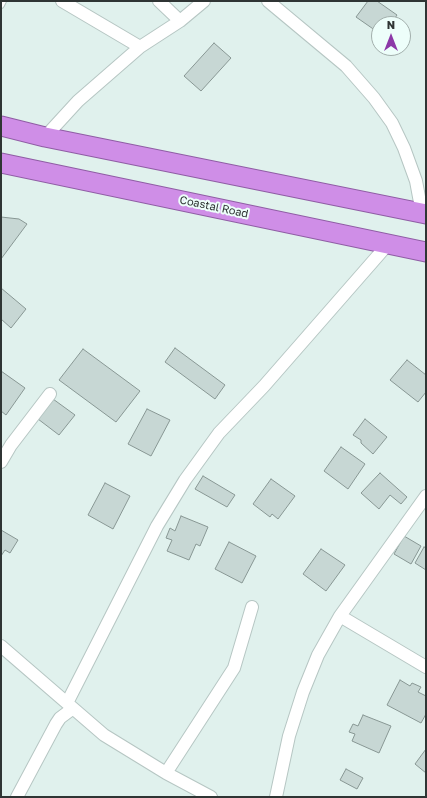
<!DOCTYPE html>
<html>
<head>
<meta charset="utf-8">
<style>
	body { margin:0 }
	#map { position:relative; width:427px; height:798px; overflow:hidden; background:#e0f1ed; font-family:"Golos Text",sans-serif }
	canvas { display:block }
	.frame { position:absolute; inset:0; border:2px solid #2f3534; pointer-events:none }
	.north { position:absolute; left:371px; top:16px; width:40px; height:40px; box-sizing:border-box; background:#edfefa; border:1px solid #a1aeab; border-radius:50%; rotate:0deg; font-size:11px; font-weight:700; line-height:16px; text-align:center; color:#2f3534 }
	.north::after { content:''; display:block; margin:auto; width:14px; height:18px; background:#8c39a8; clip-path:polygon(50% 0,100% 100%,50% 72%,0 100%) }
</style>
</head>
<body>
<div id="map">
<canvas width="427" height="798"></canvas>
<div class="frame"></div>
<div class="north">N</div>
</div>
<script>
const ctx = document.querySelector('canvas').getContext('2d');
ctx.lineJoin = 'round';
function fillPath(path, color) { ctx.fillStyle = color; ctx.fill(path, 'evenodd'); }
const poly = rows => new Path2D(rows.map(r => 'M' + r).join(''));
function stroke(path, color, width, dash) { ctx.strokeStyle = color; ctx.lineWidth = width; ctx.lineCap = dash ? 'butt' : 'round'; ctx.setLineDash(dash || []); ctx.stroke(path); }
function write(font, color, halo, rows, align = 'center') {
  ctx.font = font + ' "Golos Text",sans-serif'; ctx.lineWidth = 4; ctx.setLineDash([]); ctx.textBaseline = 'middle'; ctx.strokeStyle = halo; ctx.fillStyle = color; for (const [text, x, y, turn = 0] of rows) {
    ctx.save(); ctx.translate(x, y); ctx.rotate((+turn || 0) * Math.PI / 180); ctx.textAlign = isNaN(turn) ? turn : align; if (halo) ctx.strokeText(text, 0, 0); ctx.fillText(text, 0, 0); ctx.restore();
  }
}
const building = poly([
	[368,1,377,1,397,15,391,24,379,24,379,33,356,17,368,1],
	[214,43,231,58,201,91,184,76,214,43],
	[1,217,19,219,27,224,1,259,1,217],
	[1,288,26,309,11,328,1,319,1,288],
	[175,348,225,385,215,399,165,362,175,348],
	[83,349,140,391,116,422,59,380,83,349],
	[407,360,426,375,426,392,418,402,390,380,407,360],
	[1,371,25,388,6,415,1,411,1,371],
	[53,399,75,415,59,435,38,419,53,399],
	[147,409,170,420,151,456,128,444,147,409],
	[365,419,387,437,373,454,361,443,361,440,353,435,365,419],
	[341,447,365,464,348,489,324,471,341,447],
	[380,473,407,497,401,504,390,495,379,509,361,493,380,473],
	[203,476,235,495,227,507,195,489,203,476],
	[271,479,295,496,278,519,272,514,270,517,253,504,271,479],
	[105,483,130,496,113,529,88,515,105,483],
	[181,516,208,527,200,546,196,544,189,560,167,551,172,540,166,538,170,528,175,531,181,516],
	[1,530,18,540,10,553,5,550,1,556,1,530],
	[404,536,421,546,411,564,394,554,404,536],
	[229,542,256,556,242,583,215,569,229,542],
	[424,547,426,548,426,570,415,563,424,547],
	[321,549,345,565,326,591,303,574,321,549],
	[400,680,410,686,412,683,421,687,418,692,426,696,426,714,421,723,387,705,400,680],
	[363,715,391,726,379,753,352,741,355,734,349,732,353,724,358,726,363,715],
	[426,749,426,773,415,764,426,749],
	[346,769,363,778,357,789,340,780,346,769]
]);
fillPath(building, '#c7d7d4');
stroke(building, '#889794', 1);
const service = poly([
	[1,5,3,1]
]);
const minor = poly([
	[62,1,140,47],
	[159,1,180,21],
	[268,1,346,66,374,98,392,123,404,148,416,181,422,213],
	[45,137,78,101,140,47,180,21,204,1],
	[1,462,11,445,50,394],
	[340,616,426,667],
	[1,646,104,735,166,773,211,797],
	[67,703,157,526,185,480,219,433,264,386,389,243],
	[166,773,234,668,252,607],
	[17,797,56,724,60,718,72,709],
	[276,797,289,736,303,692,318,655,340,616,426,496]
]);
const trunk = poly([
	[1,126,45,137,426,214],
	[1,163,426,252]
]);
stroke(service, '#b6c6c3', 8);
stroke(minor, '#b6c6c3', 14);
stroke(trunk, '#8f5da4', 21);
stroke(service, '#fff', 6);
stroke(minor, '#fff', 12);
stroke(trunk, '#cf8ee7', 19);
write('11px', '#2f3534', '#edfefa', [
	["Coastal Road",214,207,12]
]);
</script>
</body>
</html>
